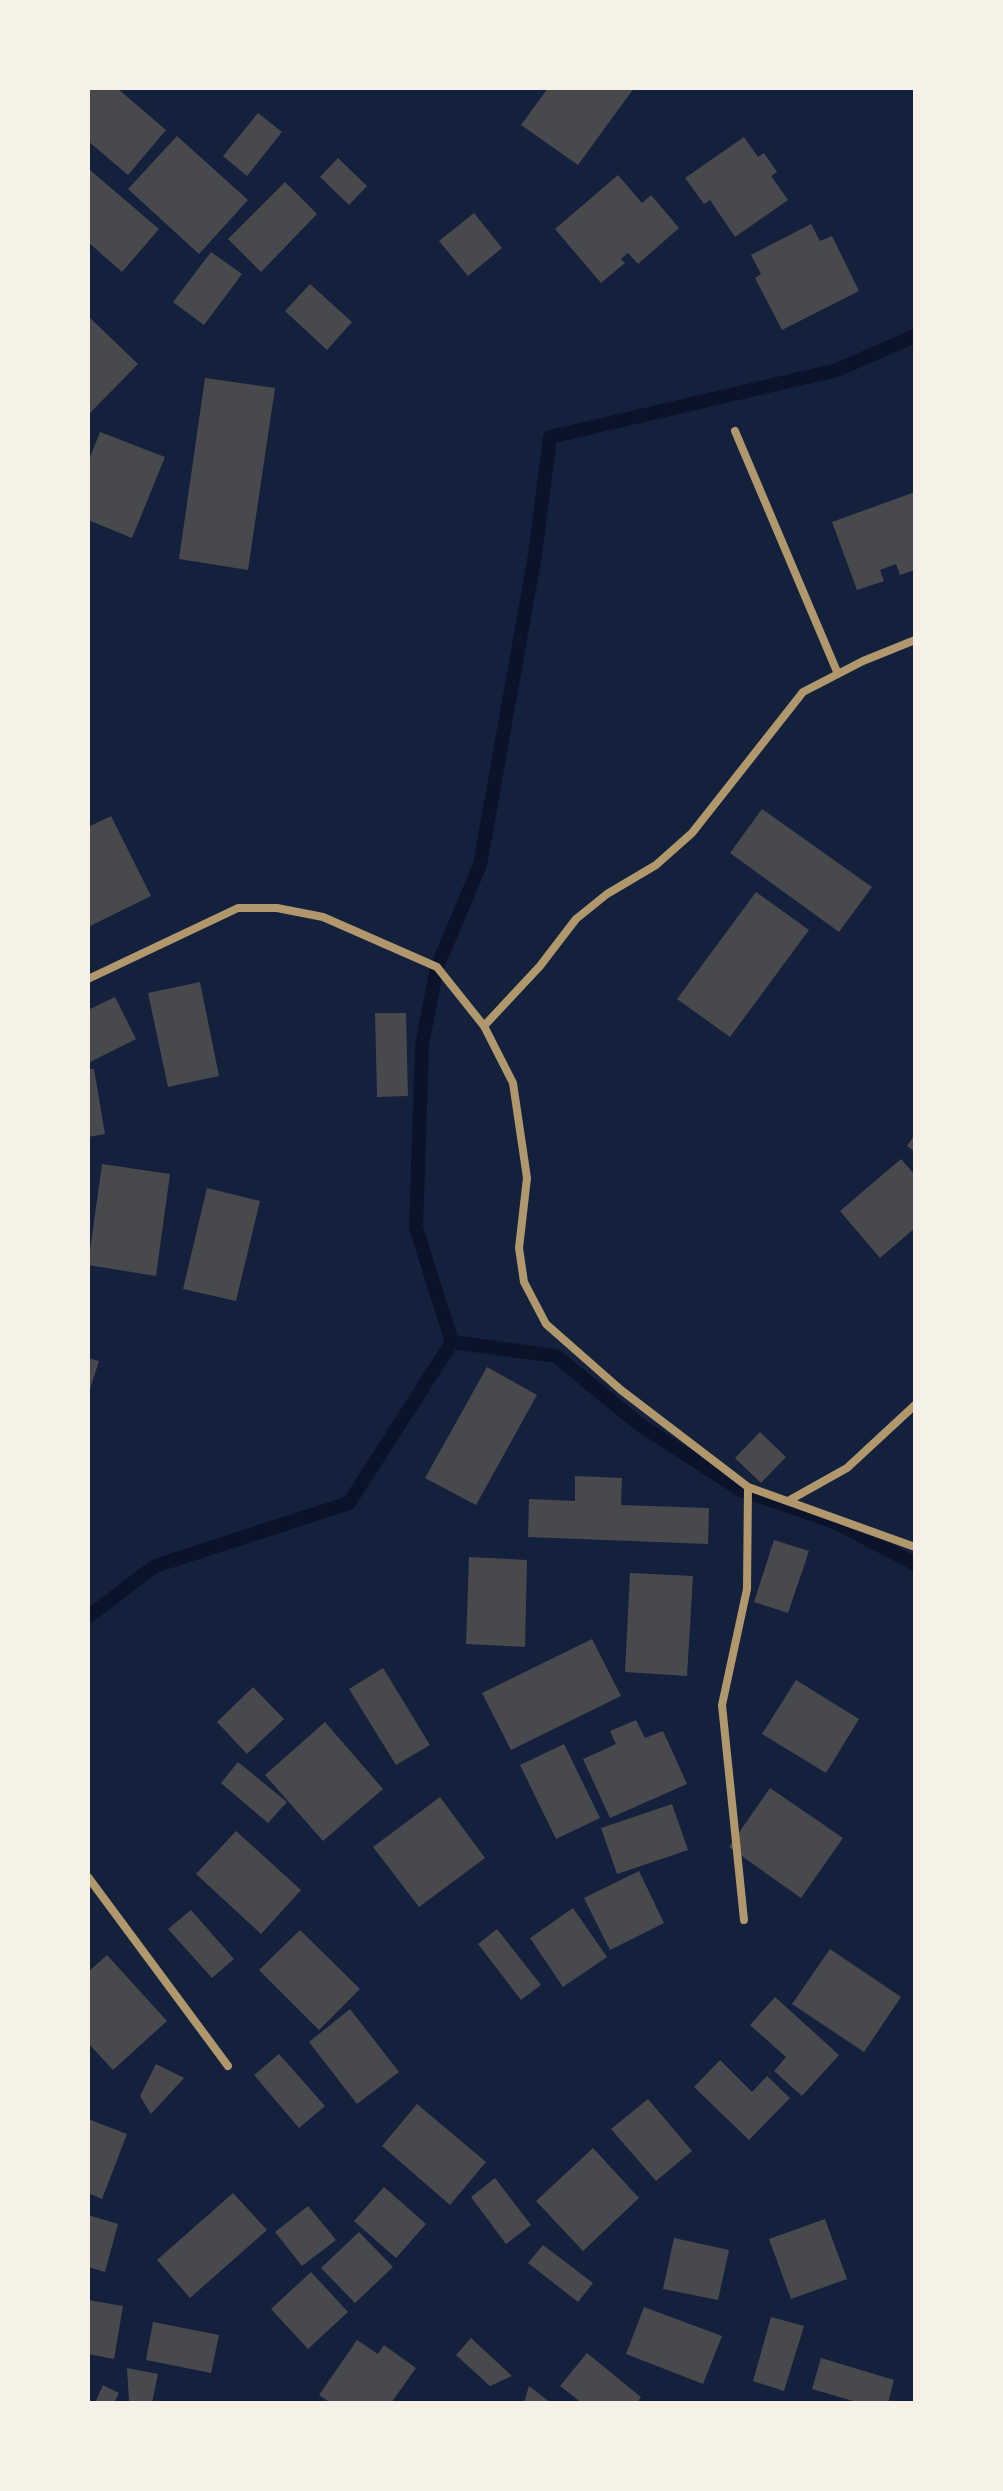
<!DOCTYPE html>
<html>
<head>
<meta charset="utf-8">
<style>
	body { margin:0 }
	#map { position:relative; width:1003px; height:2491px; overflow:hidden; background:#14213d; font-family:"Sofia Sans Condensed",sans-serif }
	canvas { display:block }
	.frame { position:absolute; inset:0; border:90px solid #f6f1e7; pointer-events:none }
</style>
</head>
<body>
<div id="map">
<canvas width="1003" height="2491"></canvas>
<div class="frame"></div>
</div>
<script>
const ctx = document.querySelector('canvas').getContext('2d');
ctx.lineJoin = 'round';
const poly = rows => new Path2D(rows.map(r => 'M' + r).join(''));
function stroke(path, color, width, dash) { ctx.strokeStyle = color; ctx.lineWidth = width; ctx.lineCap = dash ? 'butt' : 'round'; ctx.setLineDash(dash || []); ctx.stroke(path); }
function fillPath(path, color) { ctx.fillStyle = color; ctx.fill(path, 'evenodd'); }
stroke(poly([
	[452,1342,556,1356,639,1424,741,1490,837,1523,915,1564],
	[88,1617,155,1566,349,1503,452,1342,416,1228,422,1045,437,967,480,865,535,555,550,437,837,370,915,336]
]), '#0b132b', 14);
fillPath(poly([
	[90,88,117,88,166,130,128,175,88,141],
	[548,88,634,88,578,165,521,125],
	[258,113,282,132,247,176,223,156],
	[177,136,248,200,199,254,128,189],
	[744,137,758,157,764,153,777,172,771,176,788,200,735,237,710,200,704,204,685,178],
	[338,158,367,186,349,205,320,177],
	[90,170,159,229,122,272,88,242],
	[618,175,642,203,651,195,679,228,638,264,628,253,621,259,625,263,601,283,555,229],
	[285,182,317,214,261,272,228,239],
	[474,213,502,248,468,276,439,241],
	[811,224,820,241,832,236,859,291,782,330,755,278,761,274,751,255],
	[211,252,242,274,204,325,173,302],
	[310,284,352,322,327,350,285,311],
	[88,316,138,364,88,415],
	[205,378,275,388,248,570,179,559],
	[100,432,165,457,132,538,88,520,88,462],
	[915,492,915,570,900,575,896,564,880,570,884,581,857,590,832,522],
	[762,809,872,887,839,932,730,853],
	[111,816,151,896,88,927,88,827],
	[756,892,809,930,730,1037,677,999],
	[200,982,219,1076,168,1087,148,993],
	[115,997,136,1039,88,1063,88,1010],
	[375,1013,406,1013,408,1096,377,1097],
	[88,1069,94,1069,105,1134,88,1137],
	[915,1134,915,1152,907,1146],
	[901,1159,915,1175,915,1228,880,1258,840,1211],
	[102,1164,170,1174,156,1276,88,1265],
	[207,1188,260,1201,236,1301,183,1289],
	[88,1358,99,1361,89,1392,88,1392],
	[487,1367,537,1395,476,1505,425,1478],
	[760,1432,786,1457,761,1483,735,1458],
	[575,1476,622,1478,621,1505,709,1508,708,1544,528,1537,529,1499,575,1501],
	[774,1540,809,1551,788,1613,754,1602],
	[469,1557,527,1560,525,1647,466,1644],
	[630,1573,693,1576,687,1676,625,1672],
	[592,1639,621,1696,511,1750,482,1693],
	[383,1668,430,1745,396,1765,349,1689],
	[796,1680,859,1719,826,1773,762,1734],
	[253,1687,284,1719,247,1754,217,1722],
	[636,1720,645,1738,663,1731,687,1784,610,1818,583,1759,616,1744,610,1731],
	[325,1722,383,1789,323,1841,265,1775],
	[564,1744,600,1818,556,1839,520,1765],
	[238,1762,287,1802,268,1823,221,1783],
	[770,1788,843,1838,801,1898,729,1847],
	[440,1797,485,1858,419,1907,373,1847],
	[672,1804,688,1850,617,1874,601,1828],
	[236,1831,301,1890,261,1934,196,1874],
	[639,1871,664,1923,610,1950,584,1898],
	[573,1908,607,1957,563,1987,530,1938],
	[191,1910,234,1959,212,1978,168,1929],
	[497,1929,541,1985,521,2000,478,1944],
	[300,1930,360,1989,319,2030,259,1970],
	[830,1949,901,1997,864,2052,792,2004],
	[107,1955,167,2021,113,2070,88,2043,88,1972],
	[775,1997,839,2055,802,2096,774,2071,786,2057,750,2025],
	[350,2009,399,2072,357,2104,309,2042],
	[279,2054,325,2106,299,2128,254,2075],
	[720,2060,752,2092,767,2076,790,2098,749,2140,694,2087],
	[156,2064,184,2078,151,2114,140,2096],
	[648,2099,692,2151,656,2181,611,2129],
	[417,2104,486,2162,450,2205,382,2146],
	[88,2119,127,2134,102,2199,88,2193],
	[593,2148,639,2198,583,2251,536,2201],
	[495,2178,531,2225,506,2244,471,2197],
	[384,2187,426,2224,396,2258,354,2221],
	[233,2193,267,2230,190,2298,157,2260],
	[308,2206,336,2240,302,2266,275,2232],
	[88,2215,118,2224,105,2272,88,2267],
	[825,2219,847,2279,791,2299,769,2239],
	[359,2232,393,2267,355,2303,321,2268],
	[674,2238,729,2250,718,2300,663,2289],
	[543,2245,593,2283,578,2302,528,2263],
	[311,2272,348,2312,308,2349,271,2309],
	[88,2300,123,2306,114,2359,88,2354],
	[644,2307,722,2336,703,2384,626,2354],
	[771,2317,804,2326,784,2391,753,2381],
	[153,2322,219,2335,211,2373,146,2360],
	[471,2338,512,2376,490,2386,456,2355],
	[357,2340,378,2354,384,2345,416,2368,391,2403,331,2403,319,2395],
	[587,2353,641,2397,637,2403,582,2403,560,2386],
	[821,2358,894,2380,888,2403,860,2403,812,2389],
	[127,2368,158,2374,152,2403,129,2401],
	[103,2385,119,2393,114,2403,95,2403],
	[529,2386,551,2403,524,2403]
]), '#48494c');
stroke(poly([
	[735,431,838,674],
	[88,979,238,908,277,908,323,917,437,967,484,1026,513,1083,527,1178,519,1248,524,1282,546,1324,621,1390,748,1487,915,1547],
	[484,1026,540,966,576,919,607,894,656,865,692,833,803,692,863,661,915,640],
	[788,1501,847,1468,915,1405],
	[88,1877,228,2066],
	[744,1920,722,1705,747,1589,748,1487]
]), '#b1986c', 8);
</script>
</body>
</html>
